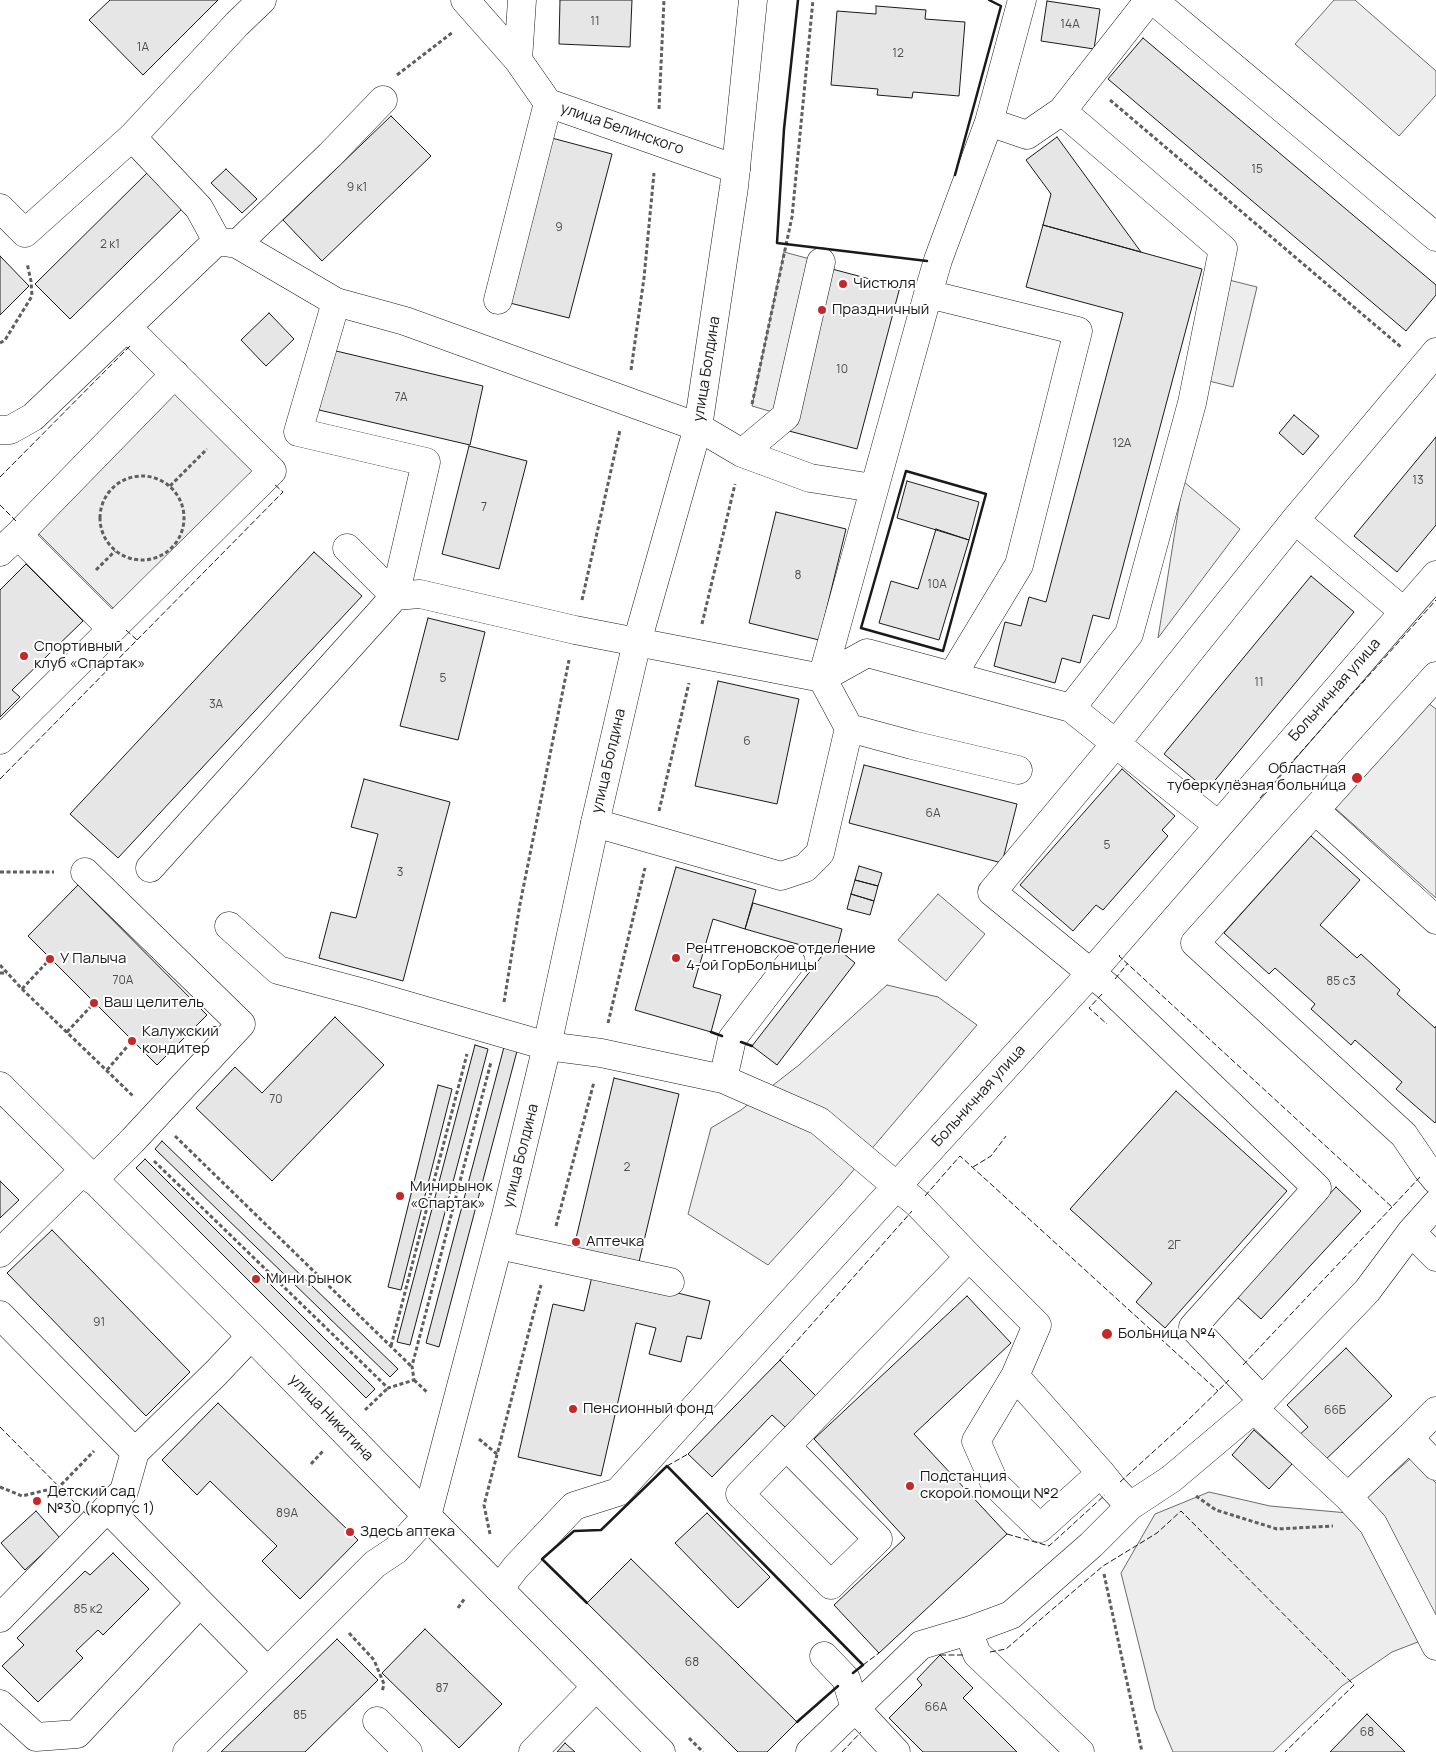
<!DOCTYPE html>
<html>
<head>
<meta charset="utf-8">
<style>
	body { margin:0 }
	canvas { display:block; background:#fff }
</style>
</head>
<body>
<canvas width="1436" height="1752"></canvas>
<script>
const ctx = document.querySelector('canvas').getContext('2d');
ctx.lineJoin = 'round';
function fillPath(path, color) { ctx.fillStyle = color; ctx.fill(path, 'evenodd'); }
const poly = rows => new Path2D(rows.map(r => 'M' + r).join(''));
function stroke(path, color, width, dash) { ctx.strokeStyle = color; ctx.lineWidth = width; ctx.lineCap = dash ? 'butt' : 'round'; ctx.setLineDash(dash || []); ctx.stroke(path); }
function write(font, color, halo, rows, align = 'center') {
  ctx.font = font + ' Manrope,sans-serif'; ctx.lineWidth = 4; ctx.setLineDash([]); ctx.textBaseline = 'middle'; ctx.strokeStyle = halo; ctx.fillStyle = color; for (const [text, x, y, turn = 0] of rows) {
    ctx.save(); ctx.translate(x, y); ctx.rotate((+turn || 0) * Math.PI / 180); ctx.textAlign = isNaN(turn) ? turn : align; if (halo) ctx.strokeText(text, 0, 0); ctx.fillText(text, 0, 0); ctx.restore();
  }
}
const built = poly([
	[1334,0,1355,0,1436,71,1436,95,1399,136,1295,44,1334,0],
	[784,252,821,262,786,416,752,406,784,252],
	[1229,280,1257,287,1233,387,1205,380,1229,280],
	[171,387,273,488,133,628,32,527,171,387],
	[1183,481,1240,529,1158,638,1183,481],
	[1428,703,1436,709,1436,898,1335,808,1428,703],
	[938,894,985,934,946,981,898,940,938,894],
	[887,985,938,997,977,1025,840,1186,768,1265,688,1214,711,1128,741,1110,799,1065,887,985],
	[1410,1459,1436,1483,1436,1635,1392,1652,1342,1686,1273,1752,1173,1752,1155,1709,1121,1573,1155,1514,1209,1492,1270,1506,1348,1513,1410,1459]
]);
fillPath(built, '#ededed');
stroke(built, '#6a6a6a', 1);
const building = poly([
	[110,0,218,0,143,75,89,20,110,0],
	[560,0,632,0,630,47,559,44,560,0],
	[1047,1,1100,9,1094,49,1041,41,1047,1],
	[876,6,926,10,925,19,965,22,959,96,913,92,912,98,877,95,878,89,831,85,837,11,876,14,876,6],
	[1143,38,1436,285,1436,295,1406,331,1108,79,1143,38],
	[391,116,431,156,322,261,283,220,391,116],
	[548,137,612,154,569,318,506,302,548,137],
	[1057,137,1141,252,1043,225,1051,194,1026,160,1057,137],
	[226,169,257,199,242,213,211,183,226,169],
	[150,170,185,206,70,319,35,284,150,170],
	[1043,225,1202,269,1109,619,1093,615,1080,663,1062,658,1055,683,994,666,1005,622,1021,626,1029,597,1046,602,1123,313,1026,287,1043,225],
	[0,256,29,286,0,315,0,256],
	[832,269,900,287,857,449,789,431,832,269],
	[269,313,294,339,266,366,241,340,269,313],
	[332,350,483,386,470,445,319,410,332,350],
	[1294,415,1319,436,1303,455,1279,433,1294,415],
	[1436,437,1436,525,1397,572,1354,536,1436,437],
	[469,446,527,461,499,569,442,554,469,446],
	[907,481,979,502,969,540,897,518,907,481],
	[776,512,846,529,819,640,749,623,776,512],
	[936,529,969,540,939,640,879,623,891,581,918,589,936,529],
	[314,552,362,596,118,858,70,814,314,552],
	[26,564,83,621,12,690,20,697,0,717,0,590,26,564],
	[1311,576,1354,612,1207,790,1164,754,1311,576],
	[428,618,485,632,458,740,400,726,428,618],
	[718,681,799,699,777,804,695,786,718,681],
	[864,765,1017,804,1002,863,849,823,864,765],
	[1122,769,1175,816,1162,830,1168,836,1103,910,1096,905,1073,931,1020,885,1122,769],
	[364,779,450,802,403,981,319,958,331,912,356,918,378,834,351,827,364,779],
	[1311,836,1360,880,1320,925,1357,958,1361,954,1400,990,1397,994,1435,1028,1436,1026,1436,1121,1435,1123,1396,1089,1402,1082,1355,1040,1351,1045,1311,1009,1315,1004,1275,968,1269,974,1224,933,1311,836],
	[859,866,882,873,878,886,855,880,859,866],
	[676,867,756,890,745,929,713,919,693,987,721,995,711,1032,635,1010,676,867],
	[855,880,878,886,874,901,851,894,855,880],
	[78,885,207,1015,157,1065,28,936,78,885],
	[851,894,874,901,870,915,847,909,851,894],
	[753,903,842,929,837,948,855,963,777,1065,752,1046,825,952,745,929,753,903],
	[335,1017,384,1065,272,1181,196,1108,235,1067,262,1093,335,1017],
	[475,1045,488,1049,410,1345,397,1342,475,1045],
	[504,1047,517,1051,439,1347,426,1343,504,1047],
	[614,1078,679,1094,638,1266,573,1251,614,1078],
	[438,1085,452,1089,401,1290,388,1287,438,1085],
	[1176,1091,1287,1191,1165,1328,1136,1302,1152,1283,1070,1209,1176,1091],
	[162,1141,398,1369,390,1377,155,1149,162,1141],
	[145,1159,375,1389,366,1398,136,1168,145,1159],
	[0,1181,19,1200,0,1218,0,1181],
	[1336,1187,1361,1211,1261,1319,1236,1296,1336,1187],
	[52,1230,190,1372,146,1416,7,1273,52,1230],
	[593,1272,710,1301,701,1339,687,1336,681,1362,649,1354,656,1328,636,1323,601,1476,518,1457,553,1304,584,1311,593,1272],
	[967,1296,1011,1343,914,1434,1007,1534,879,1653,834,1605,905,1538,814,1439,967,1296],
	[1346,1348,1392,1396,1321,1464,1296,1438,1308,1427,1287,1405,1346,1348],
	[780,1360,816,1396,785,1427,772,1415,712,1477,688,1454,780,1360],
	[218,1403,358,1540,300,1599,262,1561,277,1546,210,1481,197,1495,162,1460,218,1403],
	[1254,1430,1292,1464,1269,1489,1232,1455,1254,1430],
	[36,1511,60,1538,25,1570,1,1543,36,1511],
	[707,1513,770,1577,738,1608,675,1543,707,1513],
	[113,1553,149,1589,103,1635,98,1630,76,1651,83,1658,38,1702,2,1666,24,1645,17,1638,85,1571,90,1575,113,1553],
	[631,1559,797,1722,767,1752,738,1752,587,1603,631,1559],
	[425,1629,502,1704,459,1748,382,1673,425,1629],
	[337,1639,378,1680,305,1752,221,1752,337,1639],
	[940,1655,973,1688,963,1698,1017,1752,923,1752,889,1718,922,1685,917,1679,940,1655],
	[1367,1714,1405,1752,1330,1752,1367,1714],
	[565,1743,575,1752,557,1752,565,1743]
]);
fillPath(building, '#e6e6e6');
stroke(building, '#1a1a1a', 1);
const minor = poly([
	[465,0,518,60,548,103,736,169],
	[1153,0,1436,237],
	[518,60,522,0],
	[1062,111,1149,0],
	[989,122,1022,0],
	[132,137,199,208,217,241],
	[0,208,25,233,132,137,237,24,262,0],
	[237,244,330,155,383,100],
	[498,300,548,103],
	[336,302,298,432,426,462,395,596,347,548],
	[0,430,10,430,33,417,217,241,237,244,336,302,405,321,698,427,742,453,810,478,873,488],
	[742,453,786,416,821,262],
	[1295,520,1403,611],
	[18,535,175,374],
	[0,552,18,535,112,629,0,740],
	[112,629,272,471,128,328],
	[952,676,1019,565,1078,331,928,294,938,260,989,122,1027,135,1062,111,1223,249,1192,403,1129,634,1071,708],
	[1436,676,1195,943,1404,1135,1427,1169,1436,1180],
	[849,728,822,678,928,294],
	[1315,810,1436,920],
	[595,823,781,876,805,868,820,853,849,728,912,745,1018,770],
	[150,868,395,596,420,594,575,630,822,678,867,653,1071,708,1218,825],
	[85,872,241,1024,133,1140,93,1180],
	[229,926,278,970,364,993,547,1046,601,1053,723,1079,819,1121,918,1204,969,1257,740,1494,831,1585,878,1539,787,1447],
	[723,1079,732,1039,791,962],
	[0,1086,251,1336,427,1516,396,1550,375,1564,187,1752],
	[1436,1204,1411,1232,1436,1257],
	[499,1245,670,1282],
	[0,1253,84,1170],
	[969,1257,1037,1325,1015,1376,976,1441,995,1484,1040,1528,1101,1473,1113,1488,1130,1506],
	[0,1315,135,1452],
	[1015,1376,1101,1473],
	[1262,1400,1193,1327,1317,1188,1108,987,992,892,1116,743,1295,520,1436,352],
	[1409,1438,1436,1411],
	[1436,1466,1409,1438,1348,1497,1373,1524,1436,1646],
	[1348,1497,1254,1409,1367,1291,1411,1232],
	[107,1508,267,1671],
	[499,1589,516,1567,574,1506,618,1492,1090,974,1436,575],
	[0,1618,124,1491,135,1452,216,1373,251,1336],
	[968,1631,977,1654,1080,1752],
	[824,1656,846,1679,855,1708,896,1752],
	[0,1704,36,1737,77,1734,200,1603],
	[377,1721,408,1752],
	[533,1752,596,1687],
	[810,1752,921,1645,968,1631,1011,1615,1091,1545,1130,1506,1171,1479,1254,1409]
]);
const major = poly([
	[661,1752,427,1516,506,1215,547,1046,595,823,637,642,698,427,734,187,753,0]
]);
stroke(minor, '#1a1a1a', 29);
stroke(major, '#1a1a1a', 29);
stroke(poly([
	[397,75,453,32],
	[1110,100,1401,347],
	[659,109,664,0],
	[0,343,5,340,32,296,31,281,27,263],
	[631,370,644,278,654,173],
	[752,404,792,217,813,0],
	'100 518a42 42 0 1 1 84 0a42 42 0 1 1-84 0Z',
	[170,486,207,449],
	[96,570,115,551],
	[582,600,620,430],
	[702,624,735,484],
	[659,811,689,683],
	[0,872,54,872],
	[0,965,22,989,133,1096],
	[0,973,7,973],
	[22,989,50,959],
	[504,1002,520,904,569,660],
	[608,1023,645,868],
	[67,1032,94,1003],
	[107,1070,132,1041],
	[175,1136,411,1366],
	[154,1161,388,1388,414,1380,412,1366,491,1062],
	[556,1226,594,1082],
	[391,1346,467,1054],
	[414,1380,428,1393],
	[365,1410,388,1388],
	[479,1439,498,1455],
	[311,1464,323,1451],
	[0,1487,22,1496,59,1487,94,1451],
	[1196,1496,1216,1510,1277,1529,1333,1526],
	[490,1534,484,1505,541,1285],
	[1104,1574,1142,1752],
	[458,1608,465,1598],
	[349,1633,374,1660,384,1684,382,1692],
	[689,1738,703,1752]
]), '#5f5f5f', 3, [4, 2.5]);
stroke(minor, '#fff', 28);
stroke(major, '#fff', 28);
stroke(poly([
	[0,477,130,346],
	[0,505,16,521],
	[137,640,283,492,274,484],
	[0,779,137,640,126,630],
	[1260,798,1436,600],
	[1120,955,1119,956,1392,1207,1420,1177],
	[1115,979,1128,963],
	[1102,994,1089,1008,1107,1024],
	[973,1167,991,1156,1006,1136],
	[925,1196,960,1156,1218,1391],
	[780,1360,912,1211],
	[1243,1365,1392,1207],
	[0,1427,86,1514],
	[667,1466,688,1454],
	[1120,1482,1185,1423,1229,1380],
	[1007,1534,1049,1546,1105,1495],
	[990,1652,1006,1649,1103,1566,1157,1533,1181,1511,1354,1685,1285,1752],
	[940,1655,965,1655],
	[863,1665,879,1653],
	[842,1752,861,1732]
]), '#1a1a1a', 1, [6, 2.5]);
stroke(poly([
	[798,0,784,129,777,243,927,261],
	[955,175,1001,6,989,0],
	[906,471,986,494,943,651,861,628,906,471],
	[711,1032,722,1036],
	[741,1042,752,1046],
	[587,1603,542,1559,574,1531,601,1530,667,1466,863,1665,853,1673],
	[797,1722,838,1686]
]), '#1a1a1a', 2.5);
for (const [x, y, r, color] of [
	[843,284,5,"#c62828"],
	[822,310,5,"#c62828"],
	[24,656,5,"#c62828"],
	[1357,778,6,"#c62828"],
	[676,958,5,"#c62828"],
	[50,959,5,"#c62828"],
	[94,1003,5,"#c62828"],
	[132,1041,5,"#c62828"],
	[400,1196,5,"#c62828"],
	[576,1242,5,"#c62828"],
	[256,1279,5,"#c62828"],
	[1107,1334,6,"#c62828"],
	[573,1409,5,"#c62828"],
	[910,1486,5,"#c62828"],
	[37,1501,5,"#c62828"],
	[350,1532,5,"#c62828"]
]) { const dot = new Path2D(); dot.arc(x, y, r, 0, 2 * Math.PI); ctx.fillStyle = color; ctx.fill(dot); stroke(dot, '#fff', 2); }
write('12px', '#4d4d4d', null, [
	["11",595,22],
	["14А",1070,25],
	["1А",143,48],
	["12",898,54],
	["15",1257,170],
	["9 к1",357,188],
	["9",559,228],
	["2 к1",110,245],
	["10",842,370],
	["7А",401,398],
	["12А",1122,444],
	["13",1418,481],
	["7",484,508],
	["8",798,576],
	["10А",937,585],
	["5",443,679],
	["11",1259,683],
	["3А",216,705],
	["6",747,742],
	["6А",933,814],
	["5",1107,846],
	["3",400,873],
	["70А",123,981],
	["85 с3",1341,982],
	["70",276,1100],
	["2",627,1168],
	["2Г",1174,1246],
	["91",99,1323],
	["66Б",1335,1411],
	["89А",287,1514],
	["85 к2",88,1610],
	["68",692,1663],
	["87",442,1689],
	["66А",936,1708],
	["85",300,1716],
	["68",1367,1733]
]);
write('15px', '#1a1a1a', '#fff', [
	["улица Белинского",622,129,19],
	["улица Болдина",707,369,-81],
	["Больничная улица",1335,690,-49],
	["улица Болдина",609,761,-77],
	["Больничная улица",979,1096,-48],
	["улица Болдина",521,1156,-76],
	["улица Никитина",331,1418,46]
]);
write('15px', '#1a1a1a', '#fff', [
	["Чистюля",853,284],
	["Праздничный",832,310],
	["Спортивный",34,647],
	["клуб «Спартак»",34,664],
	["Областная",1346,769,"right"],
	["туберкулёзная больница",1346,786,"right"],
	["Рентгеновское отделение",686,949],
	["4-ой ГорБольницы",686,966],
	["У Палыча",60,959],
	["Ваш целитель",104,1003],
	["Калужский",142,1032],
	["кондитер",142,1049],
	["Минирынок",410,1187],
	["«Спартак»",410,1204],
	["Аптечка",586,1242],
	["Мини рынок",266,1279],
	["Больница №4",1118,1334],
	["Пенсионный фонд",583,1409],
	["Подстанция",920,1477],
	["скорой помощи №2",920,1494],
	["Детский сад",47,1492],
	["№30 (корпус 1)",47,1509],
	["Здесь аптека",360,1532]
], 'left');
</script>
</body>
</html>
